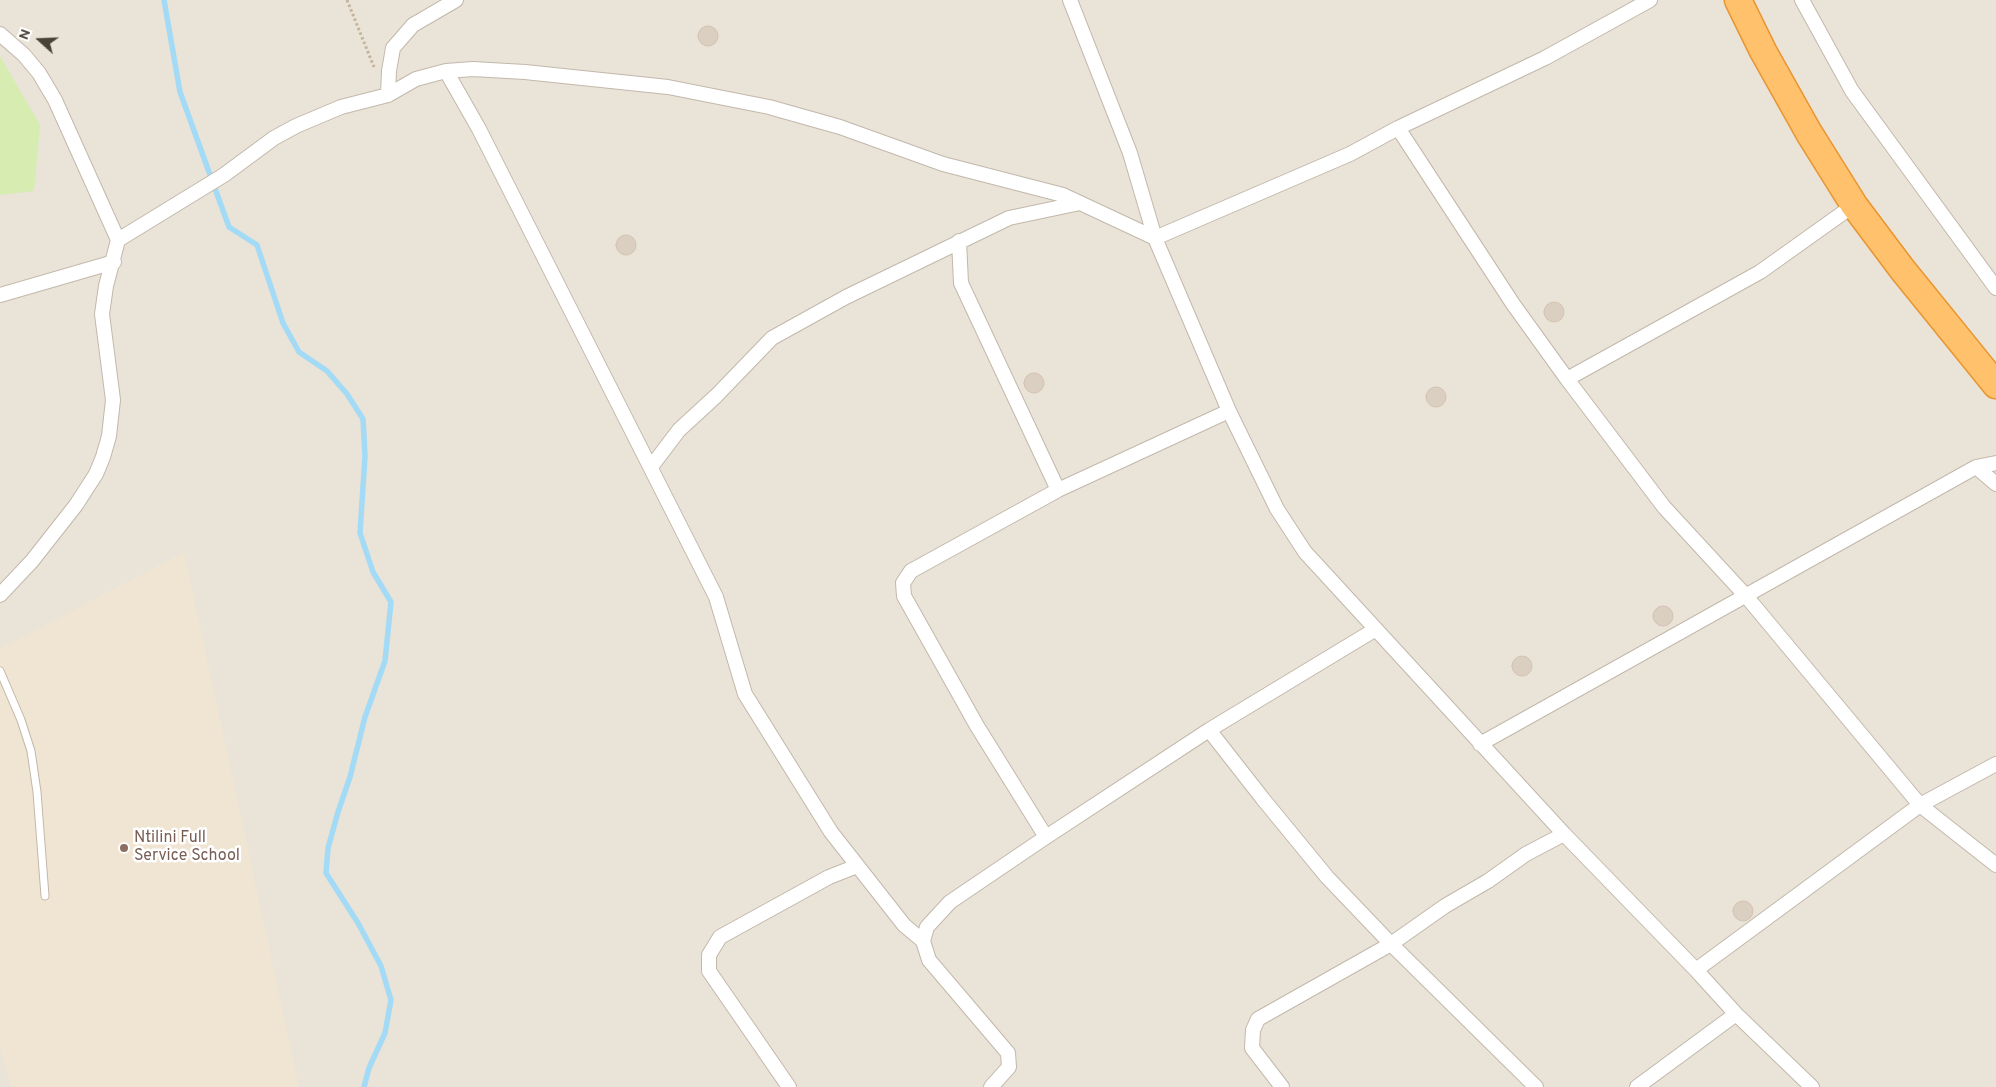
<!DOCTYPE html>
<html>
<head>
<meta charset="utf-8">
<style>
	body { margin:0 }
	#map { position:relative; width:1996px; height:1087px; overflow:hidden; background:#f6f1ea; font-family:Overpass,sans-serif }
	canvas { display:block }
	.north { position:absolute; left:15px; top:15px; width:50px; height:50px; -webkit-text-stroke:4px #fff; paint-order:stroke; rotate:290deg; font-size:14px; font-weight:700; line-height:20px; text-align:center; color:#4a4137 }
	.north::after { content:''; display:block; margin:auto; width:18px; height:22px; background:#4a4137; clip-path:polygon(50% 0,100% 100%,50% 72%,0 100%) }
</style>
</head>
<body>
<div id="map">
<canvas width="1996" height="1087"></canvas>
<div class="north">N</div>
</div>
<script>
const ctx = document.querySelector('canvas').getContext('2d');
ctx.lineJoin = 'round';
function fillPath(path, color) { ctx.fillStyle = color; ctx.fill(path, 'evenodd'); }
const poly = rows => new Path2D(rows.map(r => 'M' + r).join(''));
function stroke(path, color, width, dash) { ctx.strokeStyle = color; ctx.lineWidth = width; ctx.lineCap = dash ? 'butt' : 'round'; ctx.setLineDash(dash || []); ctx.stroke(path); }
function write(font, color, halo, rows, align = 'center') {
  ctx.font = font + ' Overpass,sans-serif'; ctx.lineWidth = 5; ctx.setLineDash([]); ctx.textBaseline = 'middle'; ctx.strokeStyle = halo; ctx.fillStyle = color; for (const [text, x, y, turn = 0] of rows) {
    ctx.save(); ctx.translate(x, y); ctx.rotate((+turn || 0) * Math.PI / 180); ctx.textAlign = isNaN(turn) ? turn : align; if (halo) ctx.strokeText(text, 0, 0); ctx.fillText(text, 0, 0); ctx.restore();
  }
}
fillPath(poly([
	[0,0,1996,0,1996,1087,0,1087]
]), '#eae3d7');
fillPath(poly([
	[184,552,299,1087,11,1087,0,1047,0,649]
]), '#f0e5d3');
fillPath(poly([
	[0,56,40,125,34,191,0,195]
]), '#d6ecb0');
stroke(poly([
	[164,0,180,92,229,227,257,245,283,323,299,352,327,371,347,394,363,419,365,456,360,533,373,572,391,602,385,661,365,717,350,777,338,812,328,848,326,873,358,923,381,966,391,1000,385,1033,369,1068,364,1087]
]), '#a3dbf6', 5.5);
const building = poly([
	'698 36a10 10 0 1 1 20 0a10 10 0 1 1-20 0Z',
	'616 245a10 10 0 1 1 20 0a10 10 0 1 1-20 0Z',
	'1544 312a10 10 0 1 1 20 0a10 10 0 1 1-20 0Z',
	'1024 383a10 10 0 1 1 20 0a10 10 0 1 1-20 0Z',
	'1426 397a10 10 0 1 1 20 0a10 10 0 1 1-20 0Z',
	'1653 616a10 10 0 1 1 20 0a10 10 0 1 1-20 0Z',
	'1512 666a10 10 0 1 1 20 0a10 10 0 1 1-20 0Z',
	'1733 911a10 10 0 1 1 20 0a10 10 0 1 1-20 0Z'
]);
fillPath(building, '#dbcfc1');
stroke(building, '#d4c3b1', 1);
const lane = poly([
	[0,671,21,720,31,751,37,792,45,896]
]);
const street = poly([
	[1070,0,1130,153,1155,238,1229,411,1277,509,1305,552,1564,834,1696,970,1736,1014,1812,1087],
	[1802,0,1852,91,1996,288],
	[0,34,24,55,39,73,55,100,118,240],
	[446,71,479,129,716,597,745,694,831,832,904,925,923,941],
	[388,95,389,71,393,48,413,25,456,0],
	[1398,128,1513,304,1567,379,1664,507,1746,596,1920,805,1996,865],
	[959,241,961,283,1058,490],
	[0,295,114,262],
	[1567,379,1760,272,1854,205],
	[651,467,679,430,716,396,772,338,846,297,1009,218,1080,203],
	[1976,467,1996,484],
	[0,595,32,561,76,505,96,474,103,457,109,436,113,400,102,314,106,286,118,240,224,175,274,138,296,126,341,107,388,95,416,79,446,71,473,69,525,72,668,87,769,107,840,127,943,164,1063,195,1155,238,1350,154,1398,128,1545,58,1650,0],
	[1209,730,1263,799,1327,877,1391,944,1536,1087],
	[1480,744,1976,467,1996,463],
	[1046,837,977,726,904,596,903,583,911,571,1058,490,1229,411],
	[1696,970,1920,805,1996,764],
	[789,1087,709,971,709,955,720,937,829,877,857,866],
	[991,1087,1009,1067,1008,1053,929,960,923,941,927,927,950,902,1046,837,1209,730,1376,629],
	[1282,1087,1252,1048,1253,1030,1258,1019,1391,944,1445,906,1488,881,1526,854,1564,834],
	[1637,1087,1736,1014]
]);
const highway = poly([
	[1738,0,1763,51,1809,133,1854,205,1902,269,1996,385]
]);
stroke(lane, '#c2b8ab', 9);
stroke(street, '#c2b8ab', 16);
stroke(highway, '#e89531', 29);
stroke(poly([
	[347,0,374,67]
]), '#c5b39b', 3, [2.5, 2.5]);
stroke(lane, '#fff', 7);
stroke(street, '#fff', 14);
stroke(highway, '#ffc16b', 26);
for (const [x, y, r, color] of [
	[124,848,5,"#8d6e63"]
]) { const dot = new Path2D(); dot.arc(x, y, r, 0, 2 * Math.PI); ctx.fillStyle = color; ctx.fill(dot); stroke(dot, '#fff', 2); }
write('16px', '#785e54', '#fff', [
	["Ntilini Full",134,839],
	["Service School",134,857]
], 'left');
</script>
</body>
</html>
